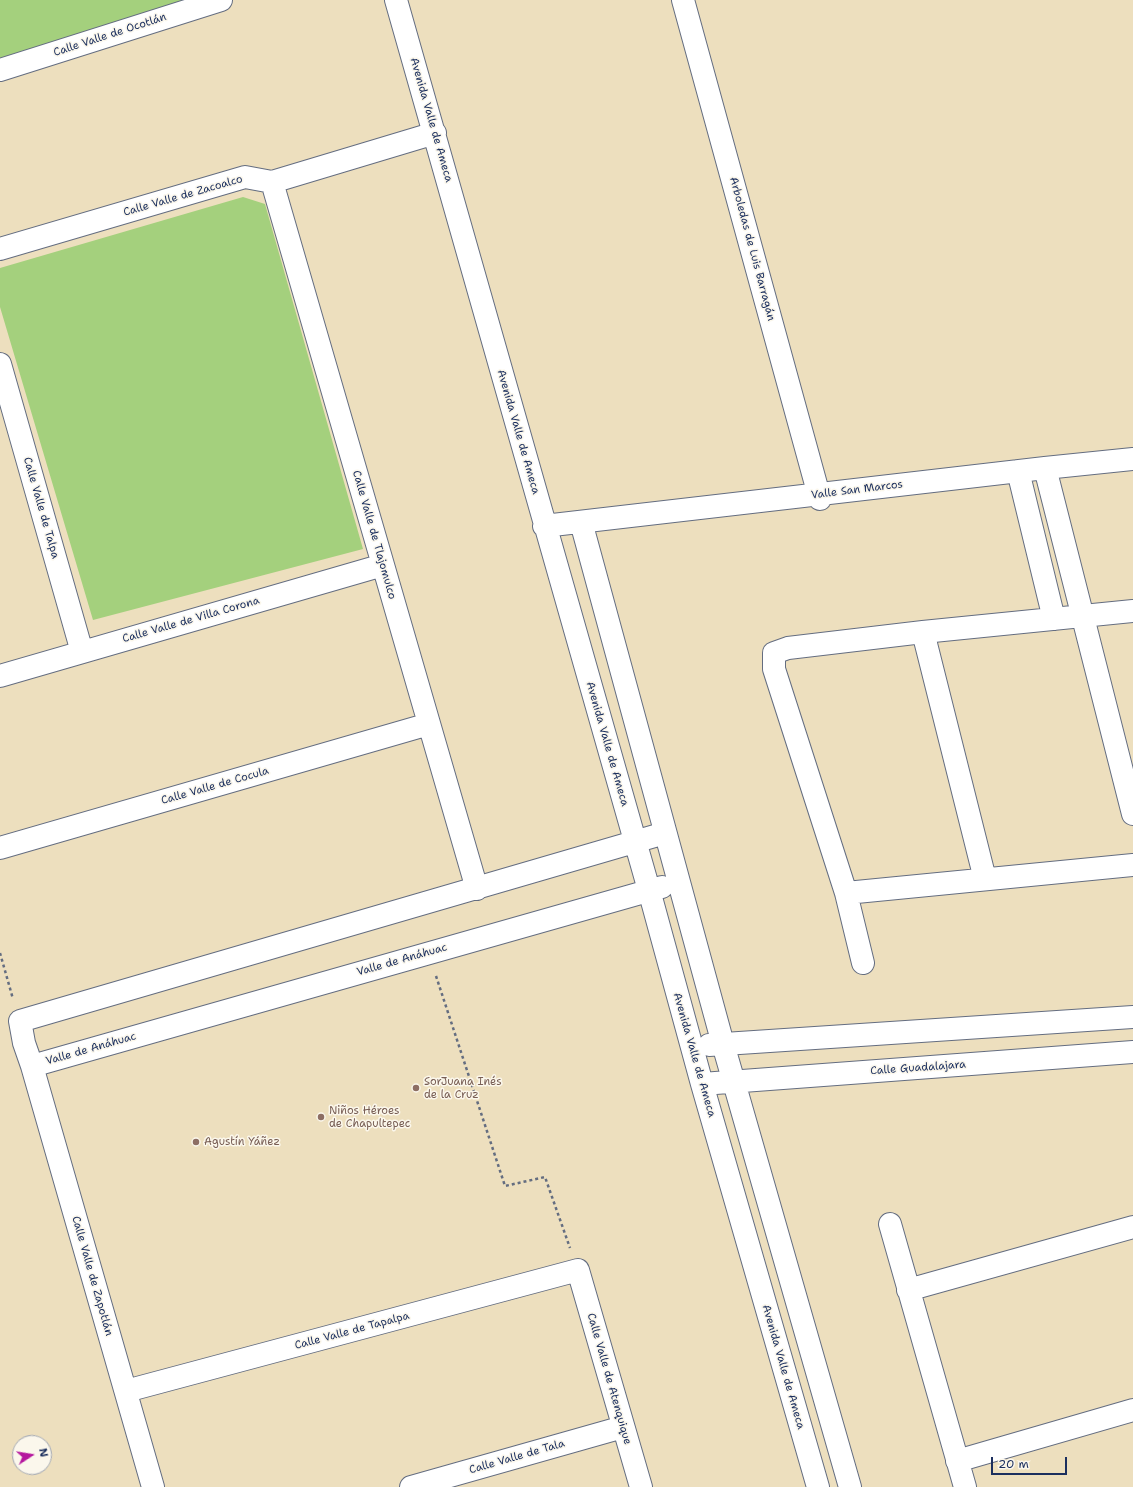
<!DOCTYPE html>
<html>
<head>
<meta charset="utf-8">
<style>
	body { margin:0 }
	#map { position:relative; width:1133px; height:1487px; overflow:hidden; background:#eddfbe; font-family:"Shantell Sans",sans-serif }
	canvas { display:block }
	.north { position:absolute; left:12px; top:1435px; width:40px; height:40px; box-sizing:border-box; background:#fbf7ec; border:1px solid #a1a7b3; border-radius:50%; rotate:78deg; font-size:11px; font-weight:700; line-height:16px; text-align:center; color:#1b2f5e }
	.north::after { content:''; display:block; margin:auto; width:14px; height:18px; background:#b5179e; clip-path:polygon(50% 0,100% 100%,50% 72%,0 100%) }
	.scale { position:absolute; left:991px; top:1457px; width:76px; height:18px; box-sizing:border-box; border:2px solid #1b2f5e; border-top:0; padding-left:5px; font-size:12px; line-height:14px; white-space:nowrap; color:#1b2f5e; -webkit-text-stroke:3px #fbf7ec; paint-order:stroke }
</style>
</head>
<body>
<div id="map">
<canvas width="1133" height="1487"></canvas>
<div class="north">N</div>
<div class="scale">20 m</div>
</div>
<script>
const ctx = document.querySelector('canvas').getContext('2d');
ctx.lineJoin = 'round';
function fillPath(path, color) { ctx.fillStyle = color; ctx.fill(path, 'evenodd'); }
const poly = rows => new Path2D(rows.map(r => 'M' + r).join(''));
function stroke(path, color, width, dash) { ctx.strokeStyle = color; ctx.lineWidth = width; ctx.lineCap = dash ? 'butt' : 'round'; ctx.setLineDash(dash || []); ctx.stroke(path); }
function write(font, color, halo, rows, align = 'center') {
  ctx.font = font + ' "Shantell Sans",sans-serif'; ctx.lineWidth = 3; ctx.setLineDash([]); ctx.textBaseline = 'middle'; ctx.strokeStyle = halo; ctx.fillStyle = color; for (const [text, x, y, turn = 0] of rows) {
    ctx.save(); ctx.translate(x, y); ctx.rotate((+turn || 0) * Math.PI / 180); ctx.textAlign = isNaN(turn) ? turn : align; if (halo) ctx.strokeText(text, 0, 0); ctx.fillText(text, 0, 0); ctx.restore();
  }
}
fillPath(poly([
	[0,0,192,0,0,58],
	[243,197,265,204,363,549,93,620,0,307,0,268]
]), '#a4d07d');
const minor = poly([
	[396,0,649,890,702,1084,818,1487],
	[683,0,820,499],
	[0,70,221,0],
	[272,182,477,889],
	[0,249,245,177,272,182,435,133],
	[0,364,82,652],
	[1045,468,1133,814],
	[1018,471,1054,619],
	[581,522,723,1044,850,1487],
	[544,526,1045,468,1133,459],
	[923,632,985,879],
	[0,676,383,565],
	[0,848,429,724],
	[846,893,1133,865],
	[863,963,846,893,774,669,774,653,788,648,923,632,1133,611],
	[709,1045,1133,1017],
	[32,1066,662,887],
	[702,1084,1133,1052],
	[890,1224,965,1487],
	[908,1290,1133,1227],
	[126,1391,578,1270,641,1487],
	[957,1461,1133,1410],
	[153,1487,32,1066,24,1043,20,1021,665,833],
	[411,1487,623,1427]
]);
stroke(minor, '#646d80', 24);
stroke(poly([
	[0,953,13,999],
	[436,976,505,1186,545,1177,570,1248]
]), '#646d80', 2.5, [3, 3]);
stroke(minor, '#fff', 22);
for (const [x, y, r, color] of [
	[416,1088,4,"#8d6e63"],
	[321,1117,4,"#8d6e63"],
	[196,1142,4,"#8d6e63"]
]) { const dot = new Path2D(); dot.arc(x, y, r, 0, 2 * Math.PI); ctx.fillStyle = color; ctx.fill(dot); stroke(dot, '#fbf7ec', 1.5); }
write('11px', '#1b2f5e', '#fbf7ec', [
	["Calle Valle de Ocotlán",110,35,-18],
	["Avenida Valle de Ameca",431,120,74],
	["Calle Valle de Zacoalco",183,196,-16],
	["Arboledas de Luis Barragán",752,249,75],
	["Avenida Valle de Ameca",518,432,74],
	["Valle San Marcos",857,490,-7],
	["Calle Valle de Talpa",41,508,74],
	["Calle Valle de Tlajomulco",374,535,74],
	["Calle Valle de Villa Corona",191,620,-16],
	["Avenida Valle de Ameca",607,744,74],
	["Calle Valle de Cocula",215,786,-16],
	["Valle de Anáhuac",402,960,-16],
	["Valle de Anáhuac",91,1049,-16],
	["Avenida Valle de Ameca",694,1055,74],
	["Calle Guadalajara",918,1068,-4],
	["Calle Valle de Zapotlán",92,1276,74],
	["Calle Valle de Tapalpa",352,1331,-15],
	["Avenida Valle de Ameca",783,1367,74],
	["Calle Valle de Atenquique",609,1379,74],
	["Calle Valle de Tala",517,1457,-16]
]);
write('11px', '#785e54', '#fbf7ec', [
	["SorJuana Inés",424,1082],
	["de la Cruz",424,1095],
	["Niños Héroes",329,1111],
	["de Chapultepec",329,1124],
	["Agustín Yáñez",204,1142]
], 'left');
</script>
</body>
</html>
